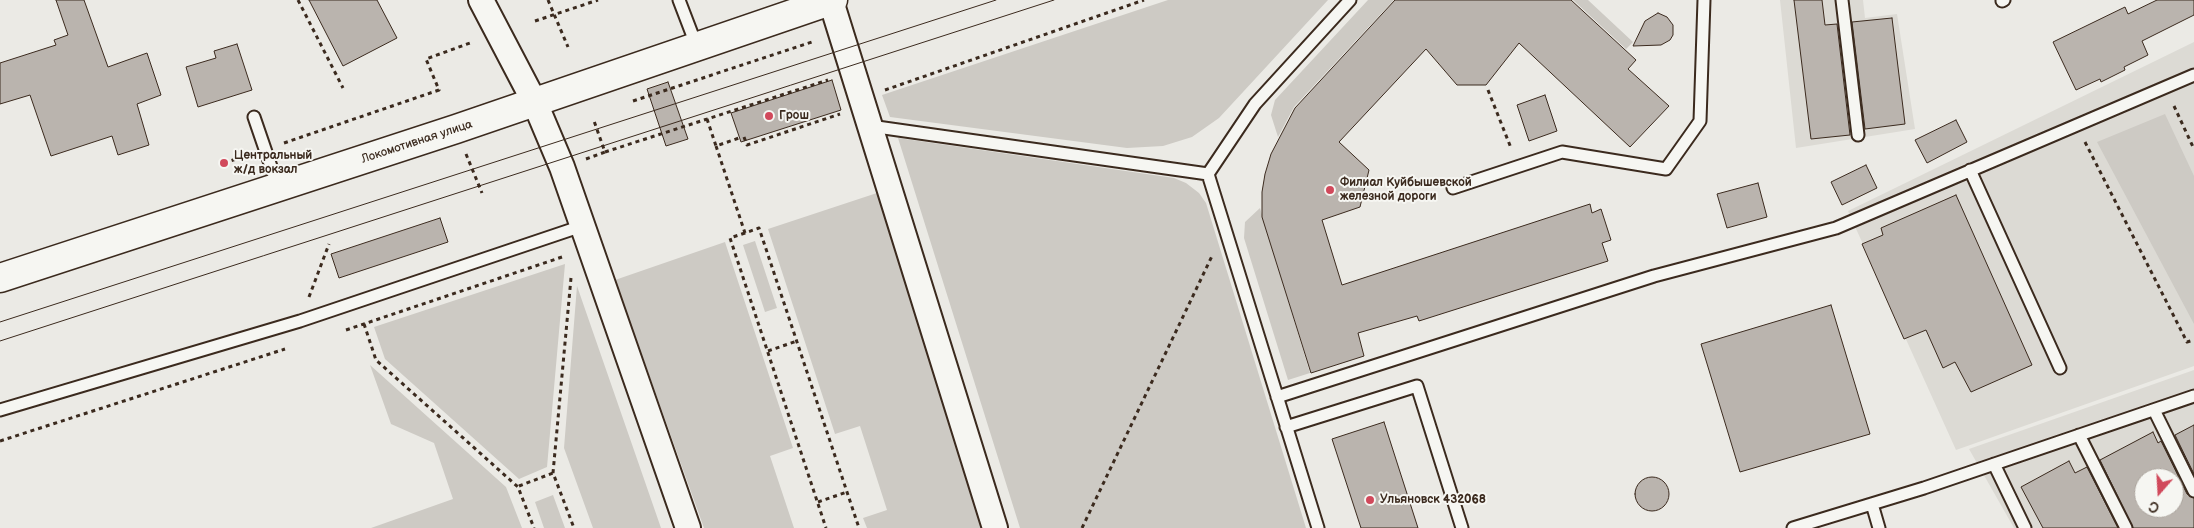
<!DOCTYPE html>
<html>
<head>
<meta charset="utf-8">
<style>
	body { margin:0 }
	#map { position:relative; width:2194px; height:528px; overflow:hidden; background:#ebeae5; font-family:"Balsamiq Sans",sans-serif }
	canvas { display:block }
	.north { position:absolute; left:2134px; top:468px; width:50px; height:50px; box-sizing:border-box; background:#f6f6f2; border:1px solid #aba49d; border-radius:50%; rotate:199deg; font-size:14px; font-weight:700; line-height:20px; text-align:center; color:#3b2a1e }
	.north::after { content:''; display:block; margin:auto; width:18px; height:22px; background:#d1495b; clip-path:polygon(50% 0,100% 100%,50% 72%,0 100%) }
</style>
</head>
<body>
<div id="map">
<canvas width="2194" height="528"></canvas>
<div class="north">С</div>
</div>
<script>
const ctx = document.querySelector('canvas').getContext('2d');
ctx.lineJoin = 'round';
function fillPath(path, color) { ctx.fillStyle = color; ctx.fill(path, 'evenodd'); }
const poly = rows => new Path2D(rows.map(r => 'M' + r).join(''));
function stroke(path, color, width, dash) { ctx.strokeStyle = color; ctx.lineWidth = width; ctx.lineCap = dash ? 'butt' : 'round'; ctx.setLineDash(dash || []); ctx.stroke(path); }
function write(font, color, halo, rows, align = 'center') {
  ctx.font = font + ' "Balsamiq Sans",sans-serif'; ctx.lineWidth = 4; ctx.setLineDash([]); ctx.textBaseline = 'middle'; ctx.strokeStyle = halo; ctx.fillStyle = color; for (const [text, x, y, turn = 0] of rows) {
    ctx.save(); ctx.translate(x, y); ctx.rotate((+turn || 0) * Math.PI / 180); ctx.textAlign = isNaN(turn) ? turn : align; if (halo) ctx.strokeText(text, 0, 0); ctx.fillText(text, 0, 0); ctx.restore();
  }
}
fillPath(poly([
	[1780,0,1863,0,1865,18,1897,14,1915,129,1796,148],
	[2194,42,2194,366,1956,450,1848,211],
	[2194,370,2194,528,2014,528,1969,449],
	[2144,478,2174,478,2174,508,2144,508]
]), '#dcdad4');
fillPath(poly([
	[1168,0,1328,0,1219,118,1192,137,1163,146,1127,148,890,117,882,95],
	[1368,0,1394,0,1294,107,1278,137,1271,115,1275,100],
	[1573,0,1588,0,1633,42,1626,49],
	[2165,114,2194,176,2194,324,2097,142],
	[898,138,1174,178,1186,183,1199,193,1206,203,1306,528,1020,528],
	[880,192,982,528,867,528,863,518,887,510,860,426,835,434,768,229],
	[1260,208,1310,373,1288,380,1244,238,1245,222],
	[755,241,777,308,765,312,743,245],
	[725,242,793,448,770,456,794,528,704,528,615,280],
	[565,264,547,467,519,479,385,359,374,327],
	[577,286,661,528,593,528,564,448],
	[370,365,506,487,522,528,371,528,453,499,434,443,391,424],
	[553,495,565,528,544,528,535,502]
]), '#cdcac4');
const building = poly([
	[56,0,84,0,108,67,147,53,161,95,137,104,149,145,118,155,112,136,51,156,30,95,0,104,0,63,56,45,54,40,68,35,56,0],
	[309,0,377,0,397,38,343,66,309,0],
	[1395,0,1571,0,1636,60,1628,69,1669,106,1630,147,1519,43,1486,85,1457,85,1426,49,1339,142,1369,170,1360,207,1322,220,1342,285,1590,204,1592,213,1601,209,1611,240,1602,243,1608,261,1419,321,1417,316,1358,333,1364,356,1311,373,1262,217,1262,192,1265,174,1271,154,1295,108,1395,0],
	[1794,0,1822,0,1825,25,1837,24,1850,135,1811,139,1794,0],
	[2157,0,2194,0,2194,15,2142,41,2148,55,2124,67,2125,70,2101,82,2100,79,2076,90,2053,42,2125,7,2128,14,2157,0],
	[1658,13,1667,17,1673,25,1673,35,1670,40,1661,45,1633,46,1645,21,1658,13],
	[1892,18,1905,124,1865,129,1852,22,1892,18],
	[237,44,252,90,198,107,186,67,216,58,214,51,237,44],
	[832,80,841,110,741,142,731,113,832,80],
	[668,82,688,139,666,146,647,89,668,82],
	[1545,95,1557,131,1529,141,1517,105,1545,95],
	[1956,120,1967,142,1927,163,1915,140,1956,120],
	[1866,165,1877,188,1842,205,1831,182,1866,165],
	[1758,183,1767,217,1727,228,1717,194,1758,183],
	[1956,195,2032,365,1971,392,1955,362,1943,368,1926,330,1904,339,1862,244,1883,235,1881,228,1956,195],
	[440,218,448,242,339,278,331,254,440,218],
	[1831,305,1870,434,1740,472,1701,344,1831,305],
	[1384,422,1418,528,1361,528,1332,439,1384,422],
	[2194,425,2194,474,2175,435,2194,425],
	[2153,432,2158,443,2161,441,2187,494,2194,498,2194,528,2133,528,2100,460,2153,432],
	[2144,478,2174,478,2174,508,2144,508,2144,478],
	[2069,461,2075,473,2087,467,2118,528,2043,528,2021,487,2069,461],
	'1635 494a17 17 0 1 1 34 0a17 17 0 1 1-34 0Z'
]);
fillPath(building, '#bab4ae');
stroke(building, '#3b2a1e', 1);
const lane = poly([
	[679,0,697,47],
	[1842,0,1858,135],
	[2002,1,2004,0],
	[254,117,278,187],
	[870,126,1208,174],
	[1970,170,2060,368],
	[1208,174,1318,528],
	[1208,174,1255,104,1350,0],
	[1453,188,1562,152,1666,169,1700,121,1704,0],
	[1277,397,1654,276,1836,228,2194,75],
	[0,410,300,321,582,226],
	[2154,410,2194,491],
	[1286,427,1417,386,1462,528],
	[2079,435,2126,528],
	[1994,464,2025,528],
	[1872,504,1879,528],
	[1793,528,1924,488,2194,396]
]);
const street = poly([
	[481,0,535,103,562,167,688,528],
	[831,1,995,528]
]);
const primary = poly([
	[0,278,456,129,833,0]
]);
stroke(lane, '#3b2a1e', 15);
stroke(street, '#3b2a1e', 28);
stroke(primary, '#3b2a1e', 31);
stroke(poly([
	[298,0,343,88],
	[548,0,568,47],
	[535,21,598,0],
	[885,90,1144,0],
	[1488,90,1511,148],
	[633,101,815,41],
	[2174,106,2194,149],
	[707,119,716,146,739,138],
	[744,137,747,145,840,114],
	[2085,142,2187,342,2194,340],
	[284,143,439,90,426,59,470,43],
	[716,146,745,233,759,228,859,528],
	[605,152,828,80],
	[466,154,482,193],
	[586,159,605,152,594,121],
	[224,163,245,156],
	[745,233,730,238,826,528],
	[571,278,553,473,574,528],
	[309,297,329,244],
	[364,324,376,360,518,487,534,528],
	[346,330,565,256],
	[768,351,797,341],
	[0,441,285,349],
	[519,486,553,473],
	[818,502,847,492],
	[1082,528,1212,256]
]), '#3b2a1e', 3, [4, 4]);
stroke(lane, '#f6f6f2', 11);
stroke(street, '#f6f6f2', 24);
stroke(primary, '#f6f6f2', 28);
stroke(poly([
	[0,322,996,0],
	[0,341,1054,0]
]), '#3b2a1e', 1);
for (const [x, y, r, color] of [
	[769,116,5,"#d1495b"],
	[224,163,5,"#d1495b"],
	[1330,190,5,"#d1495b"],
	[1370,500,5,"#d1495b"]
]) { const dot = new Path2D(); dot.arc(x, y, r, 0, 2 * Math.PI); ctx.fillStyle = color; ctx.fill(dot); stroke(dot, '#f6f6f2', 2); }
write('bold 12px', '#3b2a1e', '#f6f6f2', [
	["Грош",779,116],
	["Центральный",234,156],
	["ж/д вокзал",234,170],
	["Филиал Куйбышевской",1340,183],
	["железной дороги",1340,197],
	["Ульяновск 432068",1380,500]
], 'left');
write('12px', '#3b2a1e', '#f6f6f2', [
	["Локомотивная улица",417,142,-18]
]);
</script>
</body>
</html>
